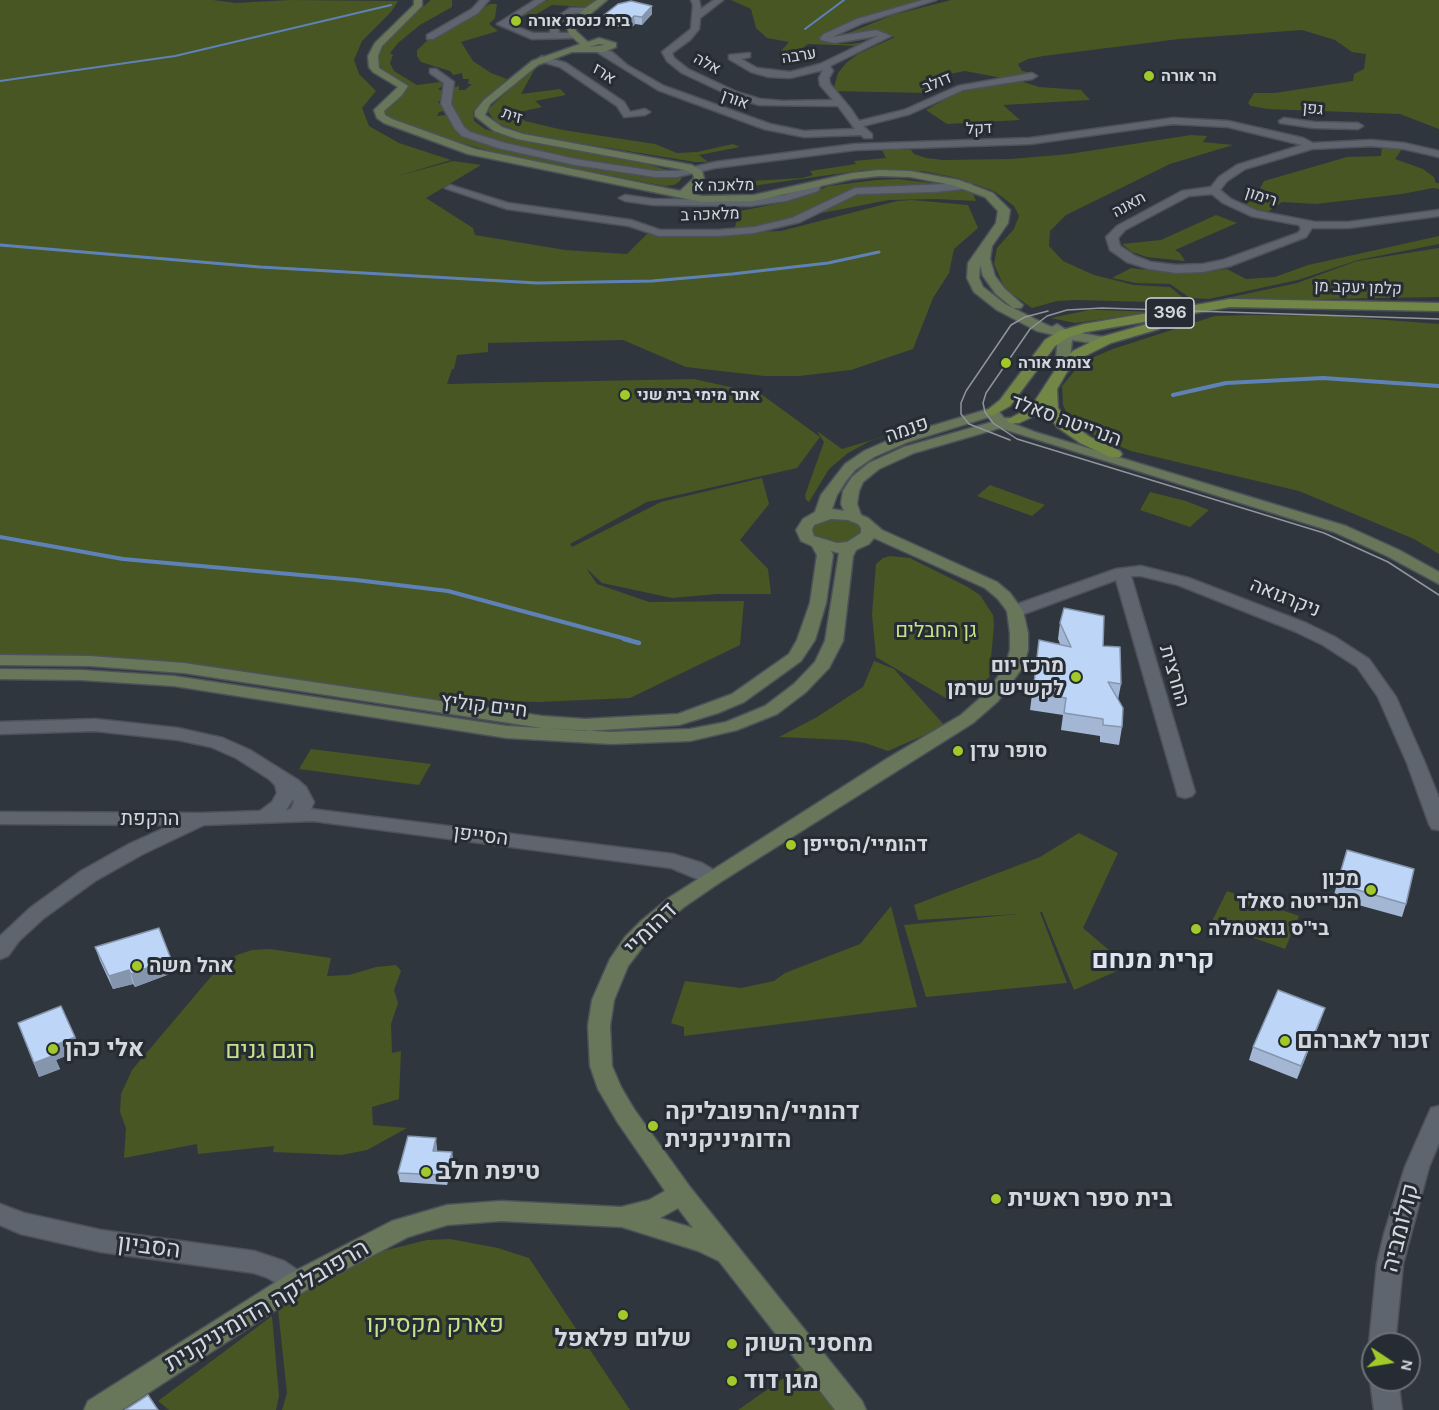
<!DOCTYPE html>
<html>
<head>
<meta charset="utf-8">
<style>
	body { margin:0 }
	#map { position:relative; width:1439px; height:1410px; overflow:hidden; background:#30363e; font-family:Karla,sans-serif }
	canvas { display:block }
	.north { position:absolute; left:1361px; top:1332px; width:60px; height:60px; box-sizing:border-box; background:#262c34; border:2px solid #6c7178; border-radius:50%; rotate:102deg; font-size:16px; font-weight:700; line-height:24px; text-align:center; color:#d4d8de }
	.north::after { content:''; display:block; margin:auto; width:21px; height:27px; background:#a1c929; clip-path:polygon(50% 0,100% 100%,50% 72%,0 100%) }
</style>
</head>
<body>
<div id="map">
<canvas width="1439" height="1410"></canvas>
<div class="north">N</div>
</div>
<script>
const ctx = document.querySelector('canvas').getContext('2d');
ctx.lineJoin = 'round';
function fillPath(path, color) { ctx.fillStyle = color; ctx.fill(path, 'evenodd'); }
const poly = rows => new Path2D(rows.map(r => 'M' + r).join(''));
function stroke(path, color, width, dash) { ctx.strokeStyle = color; ctx.lineWidth = width; ctx.lineCap = dash ? 'butt' : 'round'; ctx.setLineDash(dash || []); ctx.stroke(path); }
function write(font, color, halo, rows, align = 'center') {
  ctx.font = font + ' Karla,Heebo,sans-serif'; ctx.lineWidth = 6; ctx.setLineDash([]); ctx.textBaseline = 'middle'; ctx.strokeStyle = halo; ctx.fillStyle = color; for (const [text, x, y, turn = 0] of rows) {
    ctx.save(); ctx.translate(x, y); ctx.rotate((+turn || 0) * Math.PI / 180); ctx.textAlign = isNaN(turn) ? turn : align; if (halo) ctx.strokeText(text, 0, 0); ctx.fillText(text, 0, 0); ctx.restore();
  }
}
fillPath(poly([
	[0,0,213,0,236,3,290,0,398,1,391,12,362,41,354,60,359,74,376,91,362,108,369,126,399,143,451,160,398,176,453,161,481,165,426,198,473,228,475,235,565,250,627,254,647,234,781,231,897,201,912,200,968,205,978,228,954,249,949,273,933,298,913,349,851,370,799,376,764,376,686,367,623,340,488,343,488,352,457,355,454,369,452,369,447,384,694,379,761,394,820,437,797,468,647,502,570,544,572,547,661,502,762,478,769,504,740,540,768,569,771,594,717,594,672,598,602,583,586,568,597,584,649,602,744,601,740,645,630,698,538,702,436,699,361,692,119,659,36,654,0,655],
	[431,0,452,0,452,7,420,25,398,43,390,53,393,55,390,63,394,71,417,85,440,82,444,85,438,89,443,91,442,100,438,102,444,111,439,112,437,116,446,115,462,136,497,148,570,165,653,178,682,177,680,181,674,185,665,186,504,155,448,139,390,118,385,114,385,110,389,103,406,92,408,86,384,71,379,65,379,52,391,35],
	[548,0,596,0,587,7,552,5,533,16,522,15],
	[731,0,939,0,868,20,828,41,837,44,851,44,886,39,861,46,808,44,800,50,781,51,789,42,767,38,756,28,751,9],
	[951,0,1439,0,1439,129,1400,114,1268,109,1251,106,1248,103,1254,93,1275,93,1353,81,1354,74,1364,69,1366,54,1352,52,1335,40,1302,30,1179,39,1043,56,1028,59,1018,64,1022,71,1032,73,1026,75,1002,78,965,71,929,78,924,93,833,91,838,73,846,63,858,54,895,37,885,36,845,43,836,41,841,36,893,15],
	[490,4,497,4,495,18,489,24,498,31,461,42,473,61,491,73,507,79,473,111,474,121,485,129,514,139,640,162,678,173,661,173,576,161,516,148,465,130,450,106,451,88,459,86,459,90,465,90,472,84,468,84,469,79,463,79,462,73,453,75,450,71,421,62,417,56,417,50,429,39],
	[537,65,521,94,560,89,566,95,535,101,542,107,515,113,525,121,563,130,655,144,677,153,697,152,733,144,740,147,699,155,708,162,695,162,530,135,496,123,487,110],
	[1020,81,1039,87,1081,90,1090,100,1003,105,1020,120,947,124,926,110,958,92],
	[1191,135,1207,136,1203,142,1233,145,1170,164,1066,215,1050,231,1049,246,1063,261,1094,275,1134,285,1170,287,1186,300,1198,301,1186,303,1077,300,1057,301,1032,308,1029,306,1005,289,994,264,997,248,1014,229,1019,216,1014,206,994,191,958,178,923,171,864,170,738,188,735,182,802,178,813,175,810,171,856,164,854,161,886,158,882,150,911,150,914,154,926,158,943,160,1011,159,1069,154],
	[1382,146,1402,149,1395,159,1423,169,1434,177,1436,183,1439,183,1439,189,1433,188,1402,194,1316,204,1282,202,1266,213,1241,203,1268,197,1260,188,1264,181,1347,157,1381,156],
	[898,179,931,183,964,191,969,184,976,201,936,199,889,200,734,230,740,211,791,201,829,186,876,180],
	[1216,215,1237,223,1175,250,1180,253,1185,261,1147,257,1132,252,1122,244,1161,240],
	[1439,236,1439,244,1358,260,1298,280,1209,299,1190,298,1170,284,1136,283,1112,278,1131,268,1181,274,1227,269,1246,279,1275,277,1308,265],
	[1439,248,1439,297,1213,301,1297,283,1357,261],
	[1089,310,1100,310,1157,312,1075,323,1051,318],
	[1252,315,1335,316,1439,324,1439,554,1414,539,1299,491,1131,451,1098,437,1069,419,1063,405,1062,386,1082,362,1113,349,1215,316],
	[919,426,870,441,848,453,829,469,809,502,806,500,805,495,824,442,817,431,842,449],
	[990,485,1045,505,1032,516,977,496],
	[1150,492,1186,501,1209,510,1190,527,1140,510],
	[824,518,848,518,860,525,863,533,854,541,838,544,814,538,811,533,813,524],
	[890,556,910,558,966,586,980,595,993,615,994,626,989,678,949,700,876,657,872,614,876,564,883,558],
	[874,661,894,669,945,726,888,751,865,743,846,740,779,737,817,717,863,687],
	[311,749,431,764,419,785,299,769],
	[1079,833,1118,853,1083,928,1128,966,1074,990,1042,912,1040,912,1067,983,926,997,904,925,1018,914,918,920,914,905,1040,857],
	[1227,891,1299,916,1285,949,1211,923],
	[891,906,917,1007,684,1036,684,1027,671,1023,685,981,741,988,774,981,785,973,860,944],
	[270,949,331,958,327,976,349,975,376,967,396,965,401,971,394,990,398,1003,391,1024,392,1053,401,1051,399,1099,372,1107,373,1125,407,1128,367,1150,341,1155,273,1152,274,1146,198,1154,197,1144,124,1158,126,1128,120,1112,121,1094,132,1070,220,966,237,955,252,950],
	[450,1239,498,1248,529,1258,630,1410,282,1410,287,1393,278,1309,291,1294,367,1255,427,1240],
	[272,1316,279,1396,276,1410,169,1410,158,1401],
	[801,1366,836,1410,738,1410]
]), '#475623');
stroke(poly([
	[805,29,844,0],
	[0,81,175,56,391,5]
]), '#5e82b8', 2);
stroke(poly([
	[0,245,260,267,537,283,652,281,732,274,828,263,879,252]
]), '#5e82b8', 3);
stroke(poly([
	[1173,395,1226,383,1323,378,1439,386],
	[0,537,123,559,356,580,448,591,630,640]
]), '#5e82b8', 4);
stroke(poly([
	[624,639,639,643]
]), '#5e82b8', 4.5);
const street = poly([
	[480,0,489,0,478,13,433,39,427,39,427,35,472,9,480,0],
	[535,0,545,0,508,24,533,33,550,33,551,21,570,8,587,8,591,11,587,14,575,13,558,24,559,33,577,33,578,35,574,38,532,39,497,24,535,0],
	[691,0,699,0,701,9,714,0,723,0,700,18,699,29,690,40,672,53,674,58,688,69,737,92,760,99,783,101,833,100,820,85,819,78,823,70,790,78,769,77,751,72,729,59,729,55,750,53,750,57,741,59,757,68,790,72,820,64,878,36,834,43,821,40,820,38,824,34,857,19,923,0,936,0,863,23,832,37,876,30,891,36,830,66,833,71,829,78,830,84,851,109,859,121,904,110,958,86,1032,73,1037,76,1032,79,963,90,910,114,863,126,872,134,872,138,864,138,861,135,804,137,764,129,658,90,592,49,596,46,612,52,627,65,664,86,770,124,804,131,855,129,838,106,759,105,731,96,682,73,667,61,662,52,691,29,693,5,691,0],
	[542,56,566,63,624,102,630,112,645,109,650,112,645,115,624,117,617,106,560,67,539,61,537,59,542,56],
	[430,69,436,69,454,82,451,104,464,127,470,132,505,143,575,159,655,171,677,171,715,162,855,144,1030,138,1173,118,1228,121,1303,138,1313,143,1371,140,1404,143,1439,151,1439,157,1404,149,1371,146,1312,149,1245,169,1227,181,1220,190,1231,199,1258,211,1315,222,1348,222,1439,210,1439,216,1348,228,1312,228,1306,237,1230,266,1203,272,1176,273,1149,269,1127,262,1110,250,1106,237,1117,226,1182,191,1211,187,1219,177,1237,165,1302,145,1228,127,1173,124,1030,144,855,150,715,168,677,177,655,177,575,165,498,148,462,136,455,129,441,104,444,83,430,73,430,69],
	[1212,194,1223,203,1251,216,1299,225,1301,229,1298,233,1223,260,1203,264,1176,265,1151,262,1135,256,1120,246,1118,238,1125,230,1189,196,1212,194],
	[1284,118,1314,122,1358,123,1363,126,1358,129,1314,128,1280,123,1279,121,1284,118],
	[817,181,822,184,818,191,786,201,750,206,653,205,625,201,619,198,625,195,653,199,750,200,784,195,810,187,817,181],
	[968,183,972,184,972,188,935,192,857,194,800,222,754,233,718,236,659,236,629,226,507,209,445,188,450,185,508,203,631,220,660,230,718,230,754,227,792,218,855,188,968,183],
	[1141,566,1189,578,1306,623,1335,637,1369,659,1396,697,1425,763,1439,798,1439,830,1432,829,1429,824,1407,763,1378,697,1357,667,1323,645,1294,631,1178,585,1141,576,1131,576,1195,792,1192,796,1185,798,1178,796,1116,580,1021,615,1009,615,1007,611,1009,607,1116,569,1141,566],
	[95,719,178,728,223,738,250,750,298,780,306,787,314,802,311,809,673,854,702,863,719,873,722,878,719,883,712,885,671,868,313,821,204,825,143,854,95,881,44,918,19,941,8,956,0,959,0,936,30,908,81,871,129,844,171,825,0,824,0,812,202,813,260,811,272,802,277,793,275,785,269,779,236,758,211,747,178,740,95,731,0,734,0,722,95,719],
	[293,799,294,802,291,809,286,810,293,799],
	[1439,1106,1439,1143,1429,1167,1403,1264,1395,1344,1373,1344,1373,1353,1369,1344,1377,1264,1384,1234,1405,1167,1431,1108,1439,1106],
	[0,1204,24,1213,101,1230,254,1251,284,1261,305,1275,309,1283,305,1291,296,1294,266,1277,254,1273,101,1252,21,1234,0,1225,0,1204],
	[1373,1374,1373,1380,1398,1380,1402,1410,1374,1410,1370,1380,1373,1374]
]);
const secondary = poly([
	[414,0,422,0,422,6,382,46,378,56,379,68,408,86,402,95,384,111,385,115,392,119,475,149,680,191,694,178,693,174,685,170,517,139,494,131,475,116,475,111,484,100,532,61,580,44,569,34,567,27,584,9,597,0,607,0,575,27,576,31,588,42,599,38,616,43,616,47,604,52,572,52,538,65,490,104,485,115,502,127,523,134,692,165,702,171,704,178,692,194,702,196,754,195,852,173,879,170,910,171,959,180,993,193,1010,210,1008,223,992,246,990,259,995,276,1004,288,1023,305,1021,308,1013,308,996,294,983,276,980,265,979,278,983,287,1005,304,1047,325,1052,327,1057,324,1068,331,1104,337,1110,341,1104,345,1072,340,1069,370,1062,374,1057,373,1055,370,1058,336,1037,331,997,310,974,292,967,278,968,263,996,223,998,211,985,197,952,185,910,177,879,176,852,179,754,201,702,202,468,154,384,123,377,118,374,110,398,87,373,72,369,67,368,56,375,43,414,5,414,0],
	[599,44,605,45,589,47,599,44],
	[992,408,997,409,1004,418,1015,418,1017,421,1014,424,1035,432,1346,526,1399,550,1439,572,1439,584,1387,556,1334,532,1000,428,914,453,879,469,863,482,859,491,857,504,861,515,868,518,882,530,997,582,1010,593,1023,611,1028,633,1028,650,1023,667,998,701,973,723,719,883,684,907,655,931,628,966,614,1000,610,1026,612,1066,621,1087,634,1109,690,1187,862,1401,866,1410,835,1410,719,1261,698,1251,622,1227,501,1221,447,1225,408,1237,305,1291,122,1410,84,1410,88,1401,287,1275,392,1221,447,1205,501,1201,621,1207,649,1200,665,1191,618,1123,598,1089,590,1066,588,1026,592,1000,610,959,625,937,641,921,670,897,888,758,961,715,986,693,1005,667,1010,650,1010,633,1007,611,998,599,985,588,874,538,869,544,856,550,853,556,843,641,829,668,806,692,777,714,737,730,690,741,611,744,507,738,174,686,81,680,0,679,0,669,81,670,174,676,507,726,611,732,690,729,726,722,765,706,794,684,815,662,825,641,839,553,831,551,833,555,826,603,815,640,801,661,744,702,718,713,679,725,585,731,542,728,184,673,90,666,0,665,0,655,90,656,184,663,542,716,585,719,678,714,732,694,789,654,797,640,810,603,817,555,812,546,801,541,796,530,803,519,815,512,821,495,845,464,864,451,898,436,992,408],
	[989,417,992,422,904,447,869,463,852,477,843,491,841,504,844,511,832,509,837,495,846,481,855,470,874,457,908,442,989,417],
	[831,519,848,520,858,524,861,528,861,533,847,542,837,543,814,536,812,530,814,525,831,519],
	[678,1208,693,1228,660,1218,678,1208]
]);
const primary = poly([
	[1230,299,1439,303,1439,311,1230,307,1086,332,1069,337,1055,346,1010,406,992,416,985,412,1000,400,1045,340,1059,331,1084,324,1230,299],
	[1154,322,1159,323,1160,326,1159,329,1111,343,1083,357,1067,372,1057,389,1058,408,1067,421,1090,437,1120,451,1122,454,1120,457,1110,457,1080,443,1057,427,1044,408,1041,413,1019,423,1009,423,1007,420,1031,407,1057,367,1073,351,1101,337,1154,322]
]);
stroke(street, '#4d5159', 3);
stroke(secondary, '#4d5159', 3);
stroke(primary, '#4d5159', 3);
fillPath(street, '#5e656e');
fillPath(secondary, '#68765a');
fillPath(primary, '#728745');
stroke(poly([
	[1439,319,1102,308,1067,310,1047,316,1030,329,986,393,983,403,985,412,993,423,1017,439,1324,533,1388,562,1439,595],
	[1010,440,969,424,961,414,961,403,966,391,1011,325,1025,317,1048,311]
]), '#90959b', 1.5);
fillPath(poly([
	[652,6,652,14,642,25,635,24,632,27,606,26,606,23,605,23,604,15],
	[1060,623,1103,646,1121,684,1118,700,1122,727,1119,745,1100,742,1100,736,1061,730,1063,715,1030,710,1039,640,1060,644,1058,639],
	[1347,850,1406,904,1402,917,1333,898],
	[95,947,171,959,175,972,135,987,133,984,113,989,100,961],
	[1325,1008,1320,1022,1297,1079,1249,1060,1253,1047],
	[18,1023,75,1037,80,1050,56,1060,60,1069,39,1077],
	[437,1147,437,1151,452,1152,453,1161,447,1185,400,1182,398,1173]
]), '#a3b7d4');
fillPath(poly([
	[652,6,652,14,642,25,642,17],
	[634,16,635,24,632,27,631,19],
	[171,959,175,972,135,987,131,974],
	[129,970,133,984,113,989,109,976],
	[1325,1008,1320,1022,1297,1079,1301,1066],
	[75,1037,80,1050,56,1060,60,1069,39,1077,34,1063,51,1047],
	[436,1138,437,1147,434,1160,433,1151],
	[452,1152,453,1161,447,1185,446,1175]
]), '#8495ad');
const building = poly([
	[631,1,652,6,642,17,634,16,631,19,606,18,609,15,604,15,618,4,631,1],
	[1064,608,1104,616,1103,646,1120,647,1121,684,1108,682,1123,708,1122,727,1103,725,1103,719,1064,713,1066,698,1033,693,1039,640,1071,647,1060,623,1064,608],
	[1347,850,1414,869,1406,904,1337,884,1347,850],
	[159,928,171,959,131,974,129,970,109,976,95,947,159,928],
	[1278,990,1325,1008,1301,1066,1253,1047,1278,990],
	[61,1006,75,1037,51,1047,55,1055,34,1063,18,1023,61,1006],
	[408,1136,436,1138,433,1151,452,1152,446,1175,398,1173,408,1136],
	[148,1395,158,1410,125,1410,148,1395]
]);
fillPath(building, '#bdd5f7');
stroke(building, '#8495ad', 1.5);
for (const [x, y, r, color] of [
	[516,21,6,"#a1c929"],
	[1149,76,6,"#a1c929"],
	[1006,363,6,"#a1c929"],
	[625,395,6,"#a1c929"],
	[1076,677,6,"#a1c929"],
	[958,751,6,"#a1c929"],
	[791,845,6,"#a1c929"],
	[1371,890,6,"#a1c929"],
	[1196,929,6,"#a1c929"],
	[137,966,6,"#a1c929"],
	[1285,1041,6,"#a1c929"],
	[53,1049,6,"#a1c929"],
	[653,1126,6,"#a1c929"],
	[426,1172,6,"#a1c929"],
	[996,1199,6,"#a1c929"],
	[623,1315,6,"#a1c929"],
	[732,1344,6,"#a1c929"],
	[732,1381,6,"#a1c929"]
]) { const dot = new Path2D(); dot.arc(x, y, r, 0, 2 * Math.PI); ctx.fillStyle = color; ctx.fill(dot); stroke(dot, '#262c34', 2); }
write('bold 16px', '#d4d8de', '#262c34', [
	["בית כנסת אורה",528,21],
	["הר אורה",1161,76],
	["צומת אורה",1018,363],
	["אתר מימי בית שני",637,395]
], 'left');
write('16px', '#d4d8de', '#262c34', [
	["ערבה",799,56,-9],
	["אלה",707,64,28],
	["ארז",604,74,34],
	["דולב",937,83,-23],
	["אורן",735,100,20],
	["גפן",1313,109,5],
	["זית",512,116,20],
	["דקל",979,129,-2],
	["מלאכה א",724,186,-1],
	["רימון",1261,197,18],
	["תאנה",1129,205,-29],
	["מלאכה ב",710,215,-2],
	["קלמן יעקב מן",1358,288,2]
]);
for (const [x, y, w] of [
	[1170,313,48]
]) { const box = new Path2D(); box.roundRect(x - w / 2, y - 15, w, 30, 4.5); ctx.fillStyle = '#262c34'; ctx.fill(box); stroke(box, '#d4d8de', 1.5); }
write('bold 18px', '#d4d8de', null, [
	["396",1170,313]
]);
write('20px', '#d4d8de', '#262c34', [
	["הנרייטה סאלד",1066,421,20],
	["פנמה",907,430,-19],
	["ניקרגואה",1285,598,22],
	["החרצית",1174,676,74],
	["חיים קוליץ",484,706,7],
	["הרקפת",150,819],
	["הסייפן",481,836,7]
]);
write('20px', '#c6e387', '#262c34', [
	["גן החבלים",936,631]
]);
write('bold 20px', '#d4d8de', '#262c34', [
	["מרכז יום",1064,666,"right"],
	["לקשיש שרמן",1064,689,"right"],
	["סופר עדן",970,751],
	["דהומיי/הסייפן",803,845],
	["מכון",1359,879,"right"],
	["הנרייטה סאלד",1359,902,"right"],
	["בי\"ס גואטמלה",1208,929],
	["אהל משה",149,966]
], 'left');
write('24px', '#d4d8de', '#262c34', [
	["דהומיי",651,929,-45],
	["קולומביה",1401,1228,-76],
	["הסביון",149,1247,7],
	["הרפובליקה הדומיניקנית",267,1306,-31]
]);
write('bold 24px', '#d4d8de', '#262c34', [
	["זכור לאברהם",1297,1041],
	["אלי כהן",65,1049],
	["דהומיי/הרפובליקה",665,1112],
	["הדומיניקנית",665,1140],
	["טיפת חלב",438,1172],
	["בית ספר ראשית",1008,1199],
	["שלום פלאפל",623,1339,"center"],
	["מחסני השוק",744,1344],
	["מגן דוד",744,1381]
], 'left');
write('24px', '#c6e387', '#262c34', [
	["רוגם גנים",270,1051],
	["פארק מקסיקו",435,1325]
]);
write('bold 26px', '#dce4ef', '#262c34', [
	["קרית מנחם",1153,961]
]);
</script>
</body>
</html>
